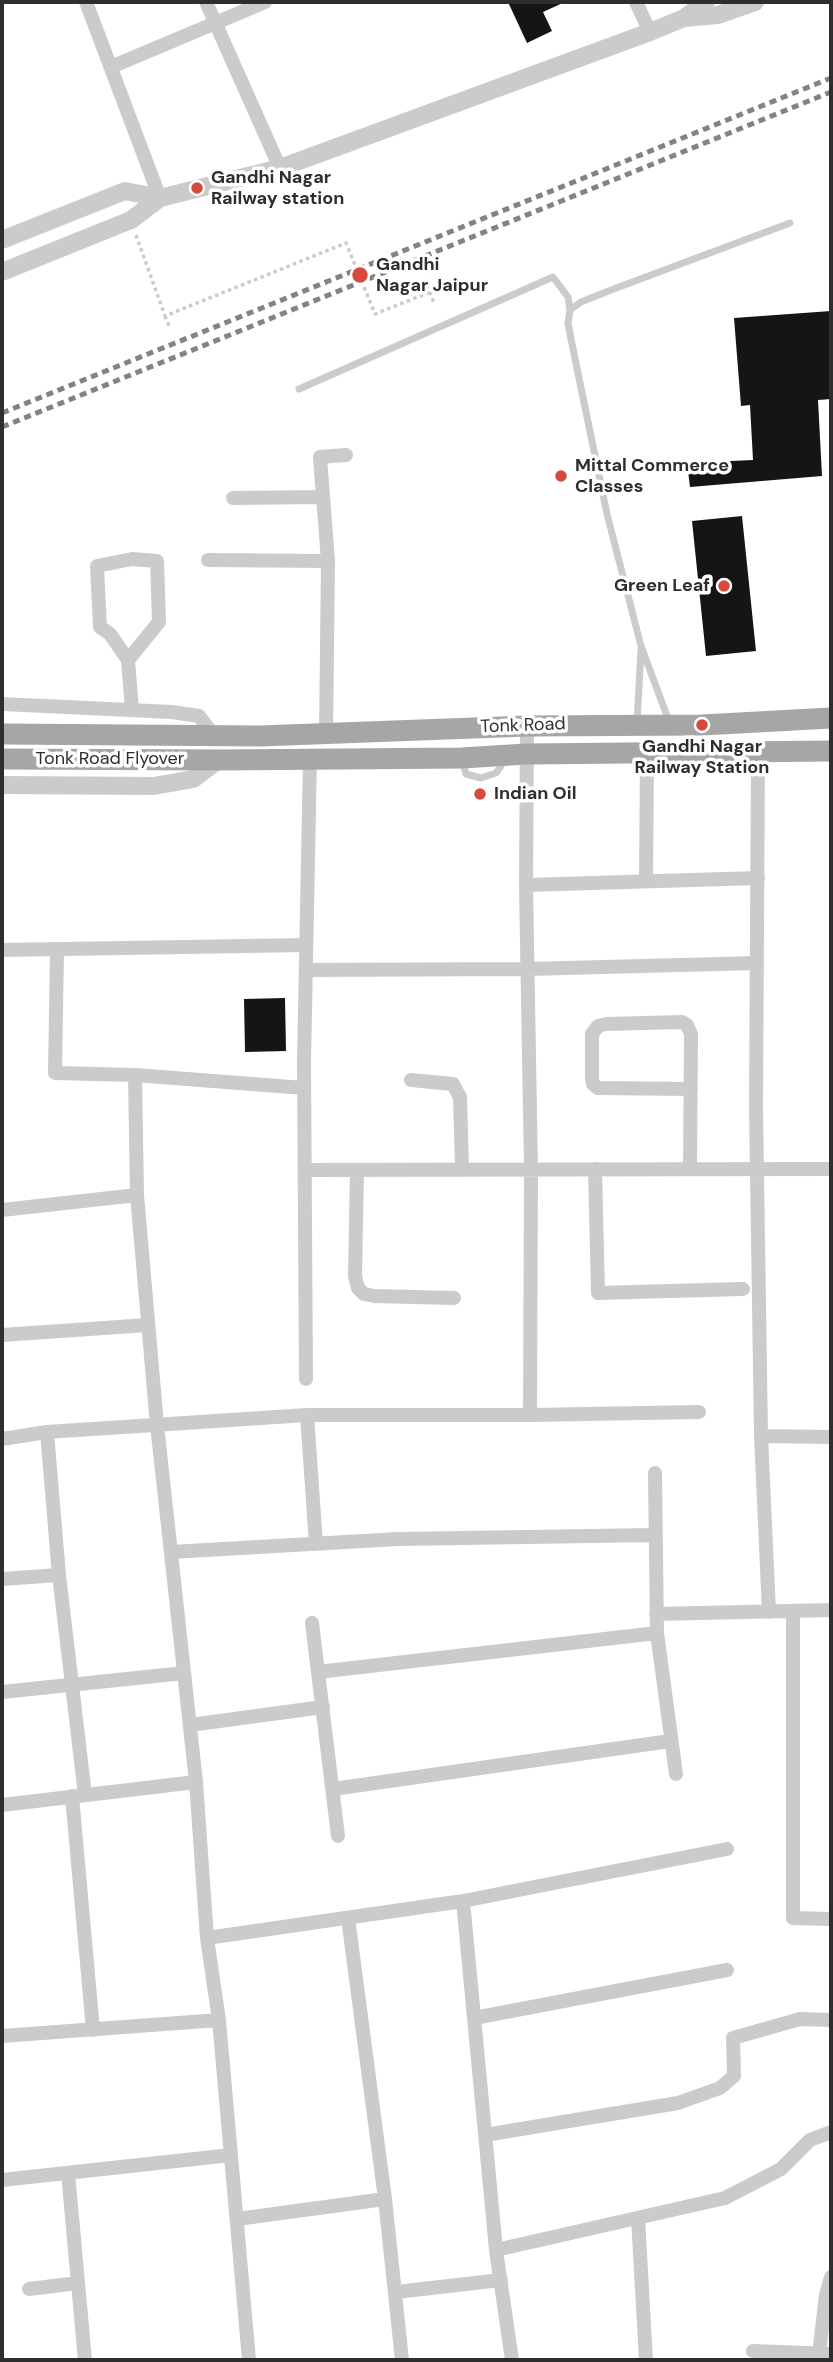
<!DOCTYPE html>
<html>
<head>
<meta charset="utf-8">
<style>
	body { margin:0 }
	#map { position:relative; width:833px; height:2362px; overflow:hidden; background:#fff; font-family:"DM Sans",sans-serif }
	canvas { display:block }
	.frame { position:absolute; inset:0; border:4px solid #2e2e2e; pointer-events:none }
</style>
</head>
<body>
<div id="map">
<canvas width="833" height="2362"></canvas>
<div class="frame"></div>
</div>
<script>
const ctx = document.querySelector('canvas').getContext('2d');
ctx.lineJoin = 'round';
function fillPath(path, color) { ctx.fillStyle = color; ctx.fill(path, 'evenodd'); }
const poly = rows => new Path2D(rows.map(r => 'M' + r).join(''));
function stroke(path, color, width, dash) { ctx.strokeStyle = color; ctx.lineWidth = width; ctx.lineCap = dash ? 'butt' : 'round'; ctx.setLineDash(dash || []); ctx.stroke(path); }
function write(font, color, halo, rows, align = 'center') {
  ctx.font = font + ' "DM Sans",sans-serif'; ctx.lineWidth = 7; ctx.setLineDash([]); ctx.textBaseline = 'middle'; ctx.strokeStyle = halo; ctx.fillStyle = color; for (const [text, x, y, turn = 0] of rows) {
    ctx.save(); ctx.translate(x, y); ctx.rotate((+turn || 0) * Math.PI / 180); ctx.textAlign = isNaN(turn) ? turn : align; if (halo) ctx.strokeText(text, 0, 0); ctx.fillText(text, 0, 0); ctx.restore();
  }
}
fillPath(poly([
	[508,2,565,2,543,12,552,31,527,43],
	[831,311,831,399,818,400,822,476,690,487,687,463,753,460,750,405,741,406,734,318],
	[742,516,756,651,706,656,692,521],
	[285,998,286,1051,245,1052,244,999]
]), '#151515');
stroke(poly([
	[136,235,165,316,346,243,375,314,430,292],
	[424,279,434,303],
	[165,316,169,326]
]), '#cbcbcb', 3.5, [3.5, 3.5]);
stroke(poly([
	[299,389,553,277,568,297,570,310],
	[637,722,641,650],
	[670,724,641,646,607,514,571,339,568,323,570,310,581,302,611,290,790,223],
	[462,760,466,774,481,778,496,773,501,766,501,758]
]), '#cbcbcb', 7);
stroke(poly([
	[86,2,160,198],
	[206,2,280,168],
	[636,2,650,32],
	[111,67,265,2],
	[233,498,322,497],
	[208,560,328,561],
	[128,660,159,622,157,561,132,559,97,566,100,627,110,634,128,660,132,710],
	[2,704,172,712,199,716,214,736],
	[527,726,526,885,531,1169,530,1415],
	[326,734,328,561,320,457,346,455],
	[758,753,756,1108,761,1436,769,1612],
	[646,881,647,753],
	[526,885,758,878],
	[2,950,306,945],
	[57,950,55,1073,135,1075,304,1088],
	[306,970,527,969,757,963],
	[135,1075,137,1195,157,1425,196,1782,207,1938,219,2020,249,2360],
	[411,1080,453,1084,456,1090,460,1097,462,1169],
	[595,1169,598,1293,743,1289],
	[690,1169,691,1034,687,1025,682,1022,606,1024,598,1026,592,1034,592,1078,593,1084,598,1088,691,1089],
	[305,1170,831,1169],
	[357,1170,355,1276,358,1288,364,1294,374,1296,454,1298],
	[2,1210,137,1195],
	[2,1335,148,1325],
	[306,1379,304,1063,310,757],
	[307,1415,316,1544],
	[47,1432,59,1575,85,1795],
	[761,1436,831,1437],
	[2,1439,47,1432,307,1415,530,1415,699,1412],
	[655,1473,657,1633,676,1774],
	[171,1552,398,1539,655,1535],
	[2,1579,59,1575],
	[793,1611,793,1918,831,1919],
	[656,1614,831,1610],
	[312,1623,338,1836],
	[318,1672,657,1633],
	[2,1692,184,1673],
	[190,1725,323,1707],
	[333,1789,670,1741],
	[72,1796,93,2030],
	[2,1805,196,1782],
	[463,1901,496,2250,512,2360],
	[348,1918,385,2199,402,2360],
	[207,1938,463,1901,727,1849],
	[474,2018,727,1970],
	[2,2036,219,2020],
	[485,2135,678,2103,720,2088,734,2076,733,2038,800,2019,831,2020],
	[68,2173,85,2360],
	[2,2180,231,2155],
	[638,2218,646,2360],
	[237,2219,385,2199],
	[496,2250,725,2198,781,2169,810,2140,831,2132],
	[29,2289,78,2283],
	[396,2292,501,2280],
	[753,2351,831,2354],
	[819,2354,826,2295,831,2277]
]), '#cbcbcb', 14);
stroke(poly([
	[684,18,718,15,755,2],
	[2,240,125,191,160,198],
	[2,272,131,220,160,198,280,168,650,32,684,18,706,2],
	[2,785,154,786,193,779,218,760]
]), '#cbcbcb', 18);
stroke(poly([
	[2,734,260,736,527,726,702,725,831,718],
	[2,759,218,760,462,758,526,754,831,751]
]), '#a6a6a6', 21);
stroke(poly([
	[2,413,831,78],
	[2,427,831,92]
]), '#838383', 5, [7, 5]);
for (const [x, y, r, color] of [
	[197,188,7,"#d64a3e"],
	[360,275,9,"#d64a3e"],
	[561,476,7,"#d64a3e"],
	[724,586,7,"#d64a3e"],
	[702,725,7,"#d64a3e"],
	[480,794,7,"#d64a3e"]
]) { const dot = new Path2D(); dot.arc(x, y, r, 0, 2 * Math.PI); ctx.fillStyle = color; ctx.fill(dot); stroke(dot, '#fff', 2.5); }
write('bold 18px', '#2e2e2e', '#fff', [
	["Gandhi Nagar",211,178],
	["Railway station",211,199],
	["Gandhi",376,265],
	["Nagar Jaipur",376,286],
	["Mittal Commerce",575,466],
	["Classes",575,487],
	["Green Leaf",710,586,"right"],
	["Gandhi Nagar",702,747,"center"],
	["Railway Station",702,768,"center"],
	["Indian Oil",494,794]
], 'left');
write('18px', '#2e2e2e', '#fff', [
	["Tonk Road",523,726,-2],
	["Tonk Road Flyover",110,759]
]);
</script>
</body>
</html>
